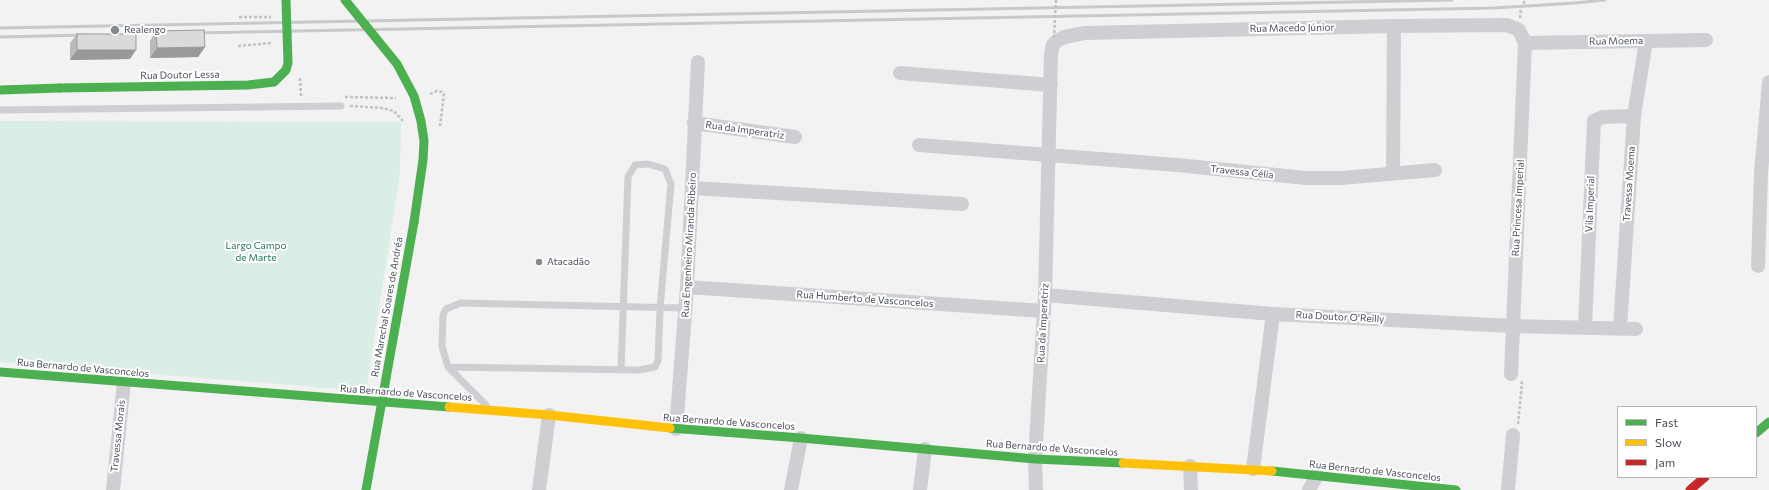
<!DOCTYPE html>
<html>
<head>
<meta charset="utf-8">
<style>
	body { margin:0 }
	#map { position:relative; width:1769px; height:490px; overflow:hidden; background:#f2f2f2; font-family:Commissioner,sans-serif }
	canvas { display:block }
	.legend { position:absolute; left:1617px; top:406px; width:140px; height:72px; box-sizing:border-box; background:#fff; border:1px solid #b7b9be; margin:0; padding:5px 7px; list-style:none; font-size:12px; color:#4b505c }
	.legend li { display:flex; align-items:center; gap:8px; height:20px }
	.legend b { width:20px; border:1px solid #b7b9be }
</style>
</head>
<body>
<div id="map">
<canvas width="1769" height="490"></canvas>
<ul class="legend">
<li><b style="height:5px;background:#4caf50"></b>Fast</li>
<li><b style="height:5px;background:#ffc107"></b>Slow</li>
<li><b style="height:5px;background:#c62828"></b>Jam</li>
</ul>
</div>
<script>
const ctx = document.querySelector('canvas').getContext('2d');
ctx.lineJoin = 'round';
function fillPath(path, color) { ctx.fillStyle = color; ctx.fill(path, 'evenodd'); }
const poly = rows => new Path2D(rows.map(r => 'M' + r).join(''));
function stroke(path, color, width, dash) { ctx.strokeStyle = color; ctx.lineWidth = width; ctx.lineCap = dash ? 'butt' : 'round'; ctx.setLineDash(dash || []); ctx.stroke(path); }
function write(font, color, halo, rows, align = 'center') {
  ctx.font = font + ' Commissioner,sans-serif'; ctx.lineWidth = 4; ctx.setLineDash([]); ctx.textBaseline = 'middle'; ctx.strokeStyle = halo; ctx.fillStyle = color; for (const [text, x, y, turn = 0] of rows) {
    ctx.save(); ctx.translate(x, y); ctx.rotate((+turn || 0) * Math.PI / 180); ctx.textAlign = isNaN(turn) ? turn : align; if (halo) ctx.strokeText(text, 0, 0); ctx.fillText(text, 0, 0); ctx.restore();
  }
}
fillPath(poly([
	[0,121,401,122,400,174,366,391,0,362]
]), '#daeee6');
stroke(poly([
	[239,17,271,17],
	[1520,18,1521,7,1526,0],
	[238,46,271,43],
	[300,78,301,96,302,96],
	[430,94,437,91,442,92,444,94,440,126],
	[345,97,396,98],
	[350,106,382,108,394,111,403,121],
	[1518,424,1522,383,1520,382]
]), '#bcc5c4', 2.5, [3, 2]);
stroke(poly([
	[0,110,341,106],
	[448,367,639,370,655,367,658,361,660,308,671,184,665,169,648,164,635,165,628,177,621,370],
	[486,405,448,367,442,346,443,315,446,309,461,303,686,308]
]), '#cecfd2', 7);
stroke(poly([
	[1525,43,1706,40],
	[900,73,1051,85],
	[694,123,795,137],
	[919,145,1177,165,1306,178,1341,178,1435,170],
	[1393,173,1394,26],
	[692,188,962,204],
	[1758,266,1761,173,1769,82],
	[687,287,1044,311],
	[1045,295,1273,314,1512,326,1636,329],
	[1585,327,1594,121,1603,117,1634,116],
	[1620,328,1634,116,1646,41],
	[676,429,687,287,698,62],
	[1190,466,1191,490],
	[1253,469,1273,314],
	[113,490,124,382],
	[539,490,549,415],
	[791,490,801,438],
	[920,490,925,449],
	[1036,490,1035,459,1045,295,1051,54,1053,45,1058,40,1064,37,1085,33,1394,26,1507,25,1519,30,1525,43,1511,374],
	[1309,490,1317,475],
	[1508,490,1513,435]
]), '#cecfd2', 14);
stroke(poly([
	[0,90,60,88],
	[0,372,449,407],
	[670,428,801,438,1035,459,1123,463],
	[1756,433,1769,422],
	[1272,471,1456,490],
	[366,490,414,222]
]), '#4caf50', 9);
stroke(poly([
	[449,407,549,415,670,428],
	[1123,463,1272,471]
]), '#ffc107', 9);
stroke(poly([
	[1690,490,1705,477]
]), '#c62828', 9);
stroke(poly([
	[0,28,1452,0],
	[194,33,1494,8,1575,3,1605,0],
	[126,34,166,33],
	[0,37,86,35]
]), '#c8c9cb', 3);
stroke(poly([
	[1054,38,1056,0]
]), '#bcc5c4', 2.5, [3, 2]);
stroke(poly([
	[345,0,397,64,414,96,421,121,424,141,423,160,414,222],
	[60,88,248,85,274,82,286,70,288,63,286,0]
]), '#4caf50', 9);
fillPath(poly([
	[156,31,205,47,198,57,150,58,150,41],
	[77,34,130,59,70,60,70,43]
]), '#bbbbbd');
fillPath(poly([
	[205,47,198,57,150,58,157,48],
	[77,50,136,50,130,59,70,60]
]), '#99999a');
const building = poly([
	[204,30,205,47,157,48,156,31,204,30],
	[77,34,136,34,136,50,77,50,77,34]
]);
fillPath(building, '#dadadc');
stroke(building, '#99999a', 1);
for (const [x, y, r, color] of [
	[115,30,5,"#858990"],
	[539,262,4,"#858990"]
]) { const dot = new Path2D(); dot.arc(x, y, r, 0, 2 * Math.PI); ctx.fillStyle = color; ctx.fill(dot); stroke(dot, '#fff', 1.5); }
write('10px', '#4b505c', '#fff', [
	["Rua Macedo Júnior",1292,28,-1],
	["Rua Moema",1616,41,-1],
	["Rua Doutor Lessa",180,75,-1],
	["Rua da Imperatriz",745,130,8],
	["Travessa Célia",1242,172,6],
	["Travessa Moema",1629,184,-86],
	["Vila Imperial",1590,204,-88],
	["Rua Princesa Imperial",1518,208,-87],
	["Rua Engenheiro Miranda Ribeiro",689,245,-87],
	["Rua Humberto de Vasconcelos",865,299,4],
	["Rua Marechal Soares de Andréa",387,307,-80],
	["Rua Doutor O'Reilly",1340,317,3],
	["Rua da Imperatriz",1043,323,-87],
	["Rua Bernardo de Vasconcelos",83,368,5],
	["Rua Bernardo de Vasconcelos",406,393,4],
	["Rua Bernardo de Vasconcelos",729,422,4],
	["Travessa Morais",118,436,-84],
	["Rua Bernardo de Vasconcelos",1052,448,4],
	["Rua Bernardo de Vasconcelos",1375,471,6]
]);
write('10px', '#4b505c', '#fff', [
	["Realengo",124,30],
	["Atacadão",547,262]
], 'left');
write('10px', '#23765f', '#fff', [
	["Largo Campo",256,246],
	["de Marte",256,258]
]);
</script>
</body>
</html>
